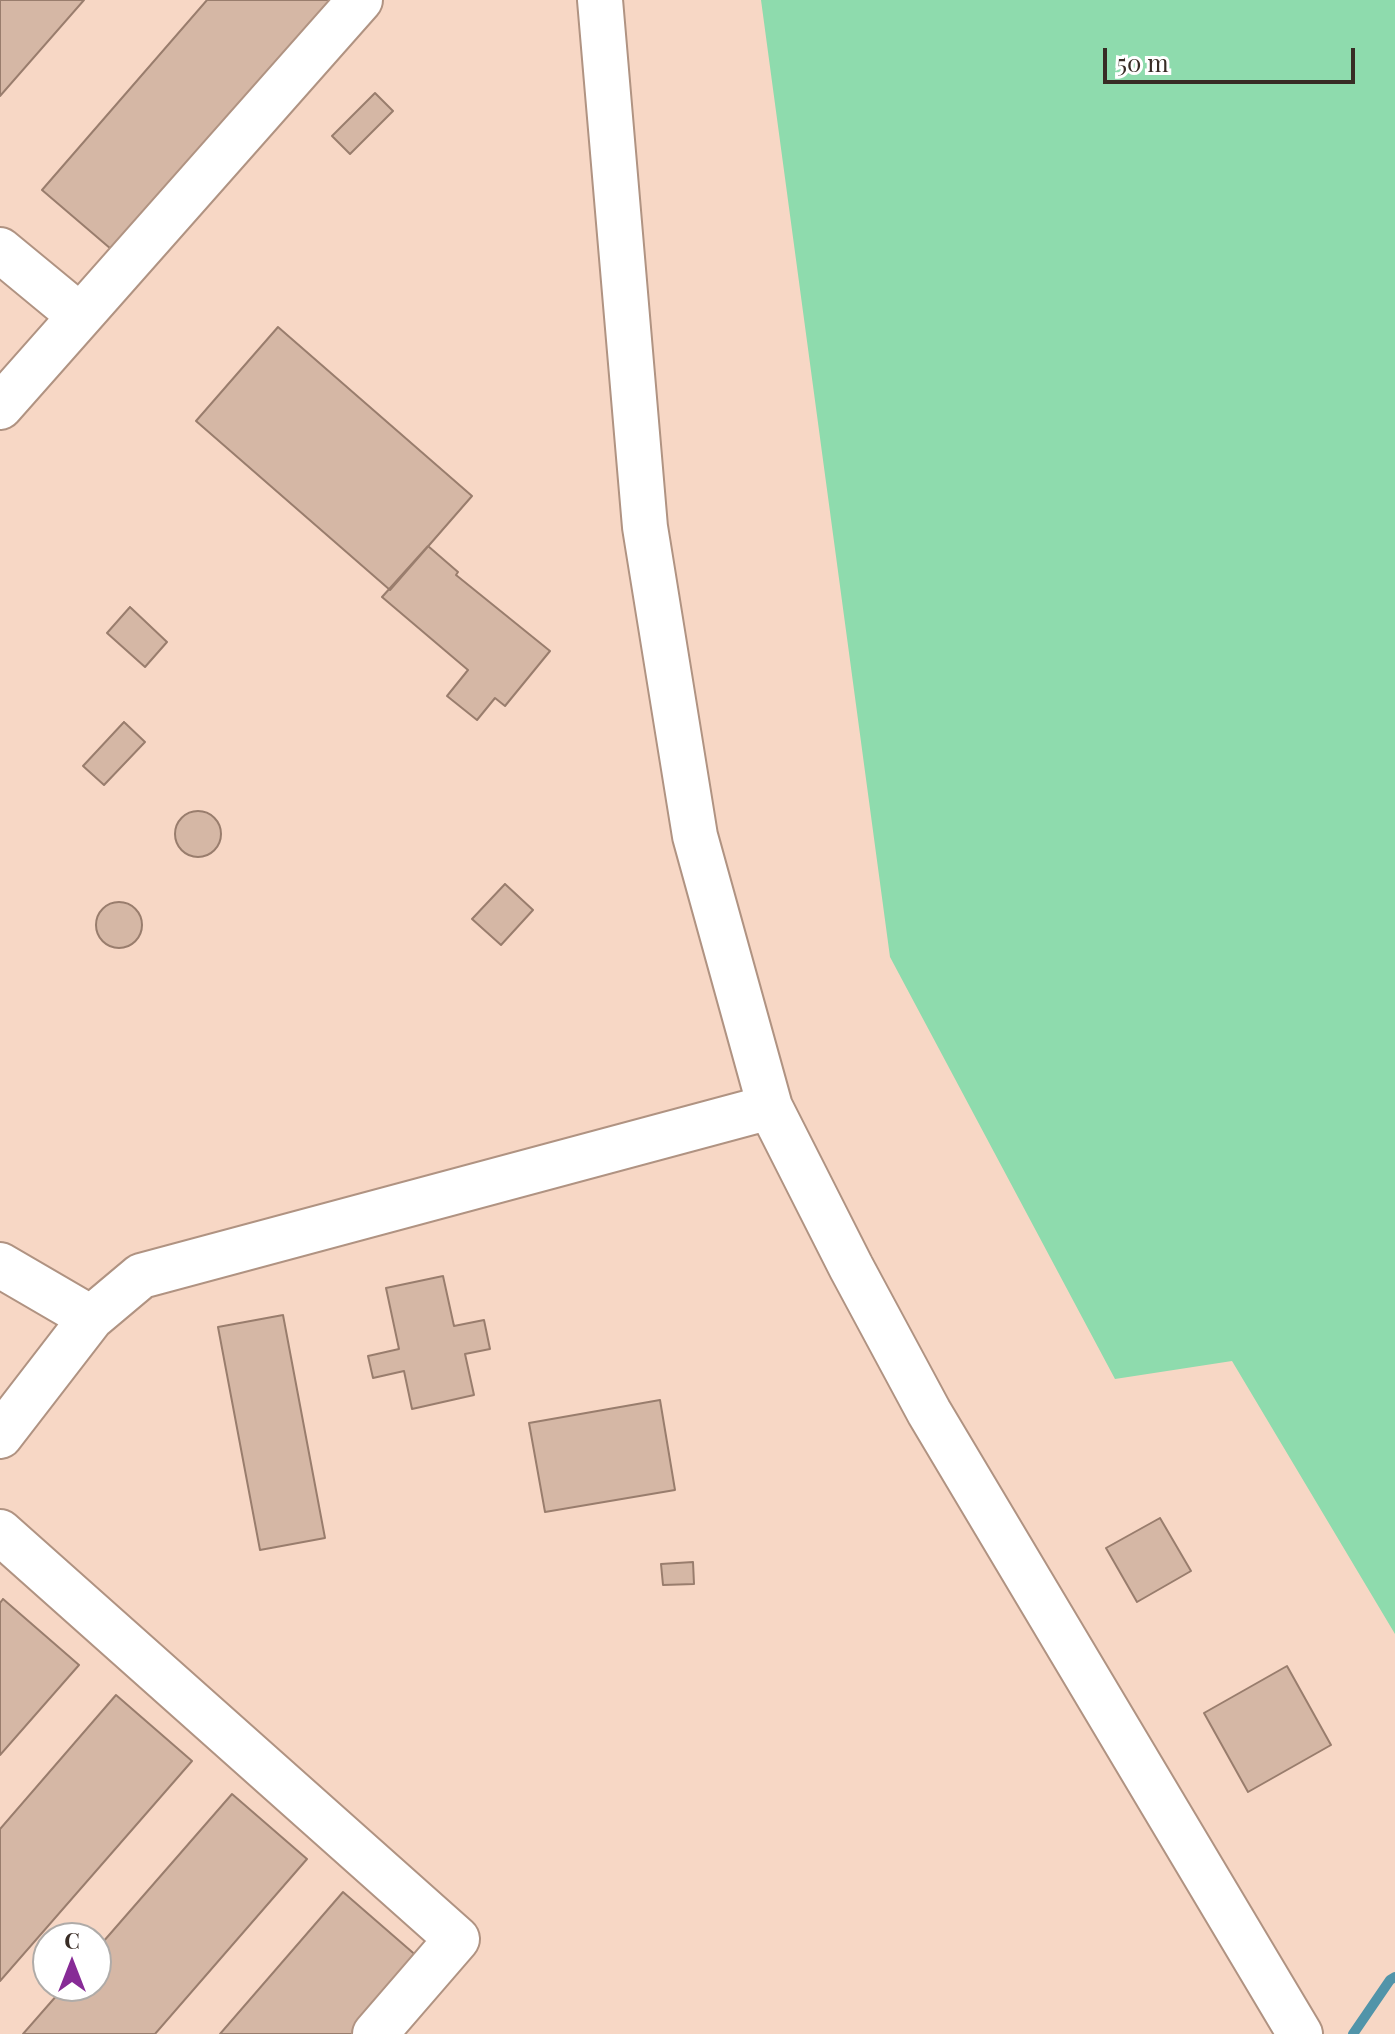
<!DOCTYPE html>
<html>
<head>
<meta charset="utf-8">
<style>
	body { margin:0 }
	#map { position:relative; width:1395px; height:2034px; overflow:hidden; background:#f7d7c5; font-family:"Playfair Display",serif }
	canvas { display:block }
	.north { position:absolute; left:32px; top:1922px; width:80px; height:80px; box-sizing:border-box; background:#fff; border:2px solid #afaba8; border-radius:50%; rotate:0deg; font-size:22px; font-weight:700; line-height:32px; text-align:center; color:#382c25 }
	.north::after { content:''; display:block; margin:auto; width:28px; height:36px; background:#872b96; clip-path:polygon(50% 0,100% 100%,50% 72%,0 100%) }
	.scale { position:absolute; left:1103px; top:48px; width:252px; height:36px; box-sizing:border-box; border:4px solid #382c25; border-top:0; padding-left:10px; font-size:24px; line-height:28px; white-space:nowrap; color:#382c25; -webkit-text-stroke:6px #fff; paint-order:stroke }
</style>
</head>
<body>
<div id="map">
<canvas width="1395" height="2034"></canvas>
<div class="north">С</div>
<div class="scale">50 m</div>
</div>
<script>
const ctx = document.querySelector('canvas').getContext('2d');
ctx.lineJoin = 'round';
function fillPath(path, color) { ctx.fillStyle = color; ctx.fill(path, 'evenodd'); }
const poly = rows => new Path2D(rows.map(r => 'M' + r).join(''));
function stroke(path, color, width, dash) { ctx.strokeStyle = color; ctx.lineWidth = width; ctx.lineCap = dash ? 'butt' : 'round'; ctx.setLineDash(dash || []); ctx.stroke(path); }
fillPath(poly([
	[761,0,1395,0,1395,1634,1232,1361,1115,1379,890,957]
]), '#8edbad');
stroke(poly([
	[1353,2034,1390,1980,1395,1977]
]), '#5194a9', 10);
const building = poly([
	[0,0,84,0,0,96,0,0],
	[207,0,340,0,118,255,42,190,207,0],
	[375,93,393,111,350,154,332,136,375,93],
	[278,327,472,496,390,590,196,421,278,327],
	[428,546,458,572,456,575,550,651,505,706,495,698,477,720,447,696,468,670,382,597,428,546],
	[130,607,167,642,145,667,107,633,130,607],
	[124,722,145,742,104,785,83,766,124,722],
	'175 834a23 23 0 1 1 46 0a23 23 0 1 1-46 0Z',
	[505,884,533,910,501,945,472,919,505,884],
	'96 925a23 23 0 1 1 46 0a23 23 0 1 1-46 0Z',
	[443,1276,454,1326,484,1320,490,1349,465,1354,474,1395,412,1409,404,1371,373,1378,368,1356,399,1349,386,1288,443,1276],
	[283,1315,325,1538,260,1550,218,1327,283,1315],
	[660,1400,675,1490,545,1512,529,1423,660,1400],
	[1160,1518,1191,1571,1137,1602,1106,1548,1160,1518],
	[693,1562,694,1584,663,1585,661,1564,693,1562],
	[3,1599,79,1665,0,1755,0,1603,3,1599],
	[1287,1666,1331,1745,1248,1792,1204,1713,1287,1666],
	[116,1695,192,1761,0,1981,0,1829,116,1695],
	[232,1794,307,1859,155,2034,23,2034,65,1986,96,1986,96,1950,232,1794],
	[343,1892,419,1958,353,2034,220,2034,343,1892]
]);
fillPath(building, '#d5b7a5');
stroke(building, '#997d6d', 2);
const minor = poly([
	[600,0,645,527,695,836,770,1107,851,1267,929,1412,1300,2034],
	[0,250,80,316],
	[0,407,360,0],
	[0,1265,91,1318],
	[0,1436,91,1318,141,1276,770,1107],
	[0,1532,457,1939,375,2034]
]);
stroke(minor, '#b09382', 48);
stroke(minor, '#fff', 44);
</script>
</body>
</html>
